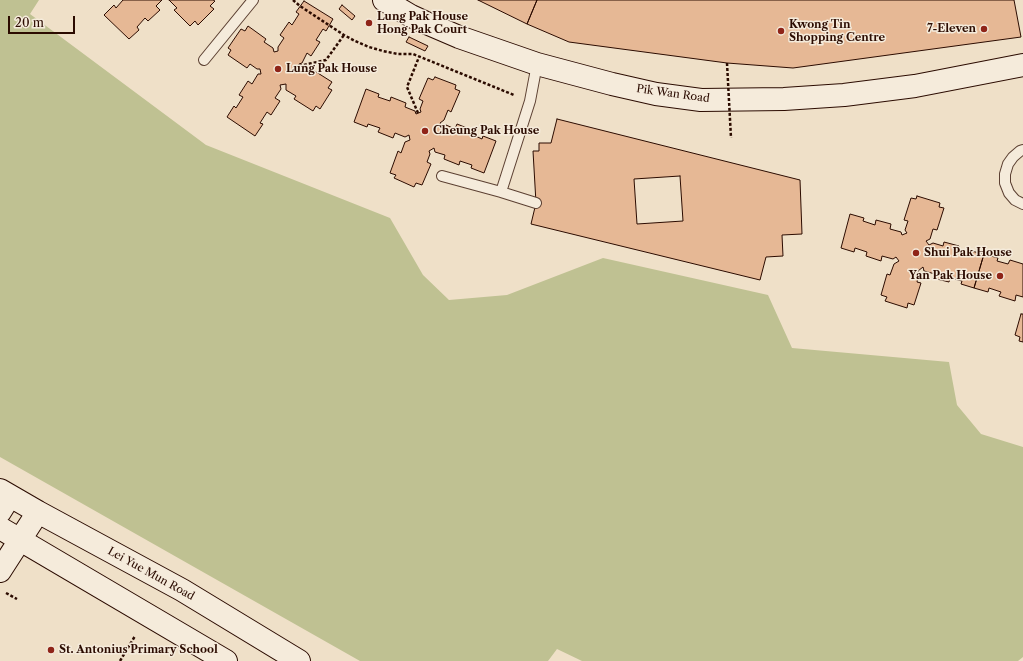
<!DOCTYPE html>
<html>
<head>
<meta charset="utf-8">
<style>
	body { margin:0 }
	#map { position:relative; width:1023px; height:661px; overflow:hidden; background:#efe0c8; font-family:"Libre Caslon Text",serif }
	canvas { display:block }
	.scale { position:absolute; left:8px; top:16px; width:67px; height:18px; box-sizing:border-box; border:2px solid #2b0b00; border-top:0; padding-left:5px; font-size:12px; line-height:14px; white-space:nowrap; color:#2b0b00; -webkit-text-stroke:3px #f5ebdb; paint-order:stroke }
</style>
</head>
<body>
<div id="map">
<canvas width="1023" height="661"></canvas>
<div class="scale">20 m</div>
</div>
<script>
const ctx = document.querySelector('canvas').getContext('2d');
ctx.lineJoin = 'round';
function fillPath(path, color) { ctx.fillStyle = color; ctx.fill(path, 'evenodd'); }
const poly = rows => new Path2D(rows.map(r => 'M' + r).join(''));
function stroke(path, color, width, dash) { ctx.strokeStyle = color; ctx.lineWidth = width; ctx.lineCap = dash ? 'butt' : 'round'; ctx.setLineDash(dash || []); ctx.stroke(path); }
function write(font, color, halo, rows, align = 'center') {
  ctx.font = font + ' "Libre Caslon Text",serif'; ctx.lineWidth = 3; ctx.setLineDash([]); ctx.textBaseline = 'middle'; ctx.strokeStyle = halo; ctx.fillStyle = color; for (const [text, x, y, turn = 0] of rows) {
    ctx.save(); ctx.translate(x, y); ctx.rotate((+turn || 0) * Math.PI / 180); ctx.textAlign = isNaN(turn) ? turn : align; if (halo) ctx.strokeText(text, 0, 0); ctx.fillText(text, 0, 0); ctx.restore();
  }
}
fillPath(poly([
	[0,0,39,0,30,14,206,145,390,218,423,275,449,300,507,295,603,258,768,295,792,348,949,362,957,405,981,434,1023,447,1023,657,1018,661,582,661,557,649,548,661,360,661,0,457]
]), '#bfc192');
const building = poly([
	[123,0,162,0,156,6,160,10,148,21,145,18,137,27,139,30,129,39,104,15,114,5,116,8,123,0],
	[169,0,213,0,215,1,210,6,214,9,198,25,195,21,190,26,174,10,177,8,169,0],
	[478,0,537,0,527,24,478,0],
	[537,0,1014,0,1021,37,793,68,727,63,569,42,527,24,537,0],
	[304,1,333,19,326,31,323,29,316,40,320,42,311,56,307,53,302,63,299,64,300,69,303,68,310,73,313,70,332,82,328,88,332,90,320,109,316,106,313,111,294,99,296,96,286,90,286,84,280,85,281,89,275,98,280,101,271,115,267,112,260,123,263,124,255,136,227,117,234,106,236,108,243,97,239,95,248,81,252,84,258,74,261,74,260,69,257,69,250,64,247,68,228,55,231,50,228,48,241,29,245,31,248,26,266,39,264,42,273,48,274,52,278,51,278,47,284,38,280,35,289,22,292,25,299,14,296,12,304,1],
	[342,5,355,16,352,20,339,9,342,5],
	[409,37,428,46,425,51,406,42,409,37],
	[435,77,456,85,455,89,460,91,451,112,448,110,444,120,440,123,442,126,446,125,455,129,457,124,472,130,471,134,482,139,483,136,496,141,484,173,471,168,472,165,460,161,459,165,444,159,445,155,435,152,434,148,429,151,430,154,427,162,431,164,422,185,416,183,414,187,394,178,396,175,390,173,398,151,401,153,405,142,410,140,409,135,405,137,395,133,393,138,378,132,380,128,368,124,367,127,354,122,366,89,379,94,378,97,390,101,391,97,406,103,405,107,415,111,416,114,421,112,420,109,423,101,419,99,428,78,433,80,435,77],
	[557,119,800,180,802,234,782,235,783,256,766,257,760,280,531,224,536,203,533,151,539,151,539,143,551,143,557,119],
	[680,176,683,221,637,224,634,179,680,176],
	[917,196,940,203,939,207,944,208,937,230,933,229,930,239,926,241,929,245,933,243,943,246,944,242,959,246,958,251,970,254,971,251,984,254,974,288,961,284,962,281,950,278,949,282,933,278,935,274,924,271,923,267,918,271,919,274,917,282,921,283,914,305,908,303,907,308,885,301,887,297,881,295,887,274,890,275,894,264,899,261,896,257,893,259,882,256,881,261,866,256,867,252,855,248,854,252,841,248,850,214,864,218,863,221,875,225,876,220,891,224,890,229,901,232,902,235,907,233,905,230,908,221,904,220,911,198,916,199,917,196],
	[984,254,998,258,997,261,1008,264,1010,260,1023,264,1023,297,1016,295,1015,301,999,296,1001,292,989,288,988,292,974,288,984,254],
	[1021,314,1023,314,1023,342,1019,341,1020,337,1015,335,1021,314]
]);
fillPath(building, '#e6b895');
stroke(building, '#2b0b00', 1);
const lane = poly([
	[204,60,253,0],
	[1023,150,1020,151,1013,157,1008,164,1005,174,1005,183,1009,193,1015,200,1023,204],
	[442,176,501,192],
	[536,203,501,192,530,101,537,64]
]);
const secondary = poly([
	[384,0,411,16,424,22,459,37,537,64,612,84,656,94,701,100,784,99,844,95,915,86,1023,65],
	[0,490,38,512,182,590,299,661],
	[0,512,10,496],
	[0,528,226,661],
	[0,571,38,512]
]);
stroke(lane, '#5c4032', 12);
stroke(secondary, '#2b0b00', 24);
stroke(poly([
	[293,0,300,6,344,35,355,41,369,47,383,51,398,54,413,54,514,95],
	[299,66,326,60,344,35],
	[418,113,407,87,419,57],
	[6,593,17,599],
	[120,661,135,636]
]), '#2b0b00', 2.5, [3, 2]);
stroke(lane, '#f5ebdb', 10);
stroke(secondary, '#f5ebdb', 22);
stroke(poly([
	[727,63,731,138]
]), '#2b0b00', 2.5, [3, 2]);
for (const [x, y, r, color] of [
	[369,23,4,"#8f2418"],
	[984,29,4,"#8f2418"],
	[781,31,4,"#8f2418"],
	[278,69,4,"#8f2418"],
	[425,131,4,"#8f2418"],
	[916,253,4,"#8f2418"],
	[1000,276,4,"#8f2418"],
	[51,650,4,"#8f2418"]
]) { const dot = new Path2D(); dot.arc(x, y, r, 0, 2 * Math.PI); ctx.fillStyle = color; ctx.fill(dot); stroke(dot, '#f5ebdb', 1.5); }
write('bold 11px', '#2b0b00', '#f5ebdb', [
	["Lung Pak House",377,17],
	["Hong Pak Court",377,30],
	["Kwong Tin",789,25],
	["Shopping Centre",789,38],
	["7-Eleven",976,29,"right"],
	["Lung Pak House",286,69],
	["Cheung Pak House",433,131],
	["Shui Pak House",924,253],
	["Yan Pak House",992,276,"right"],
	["St. Antonius Primary School",59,650]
], 'left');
write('11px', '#2b0b00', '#f5ebdb', [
	["Pik Wan Road",673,94,8],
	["Lei Yue Mun Road",151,574,29]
]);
</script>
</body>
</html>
